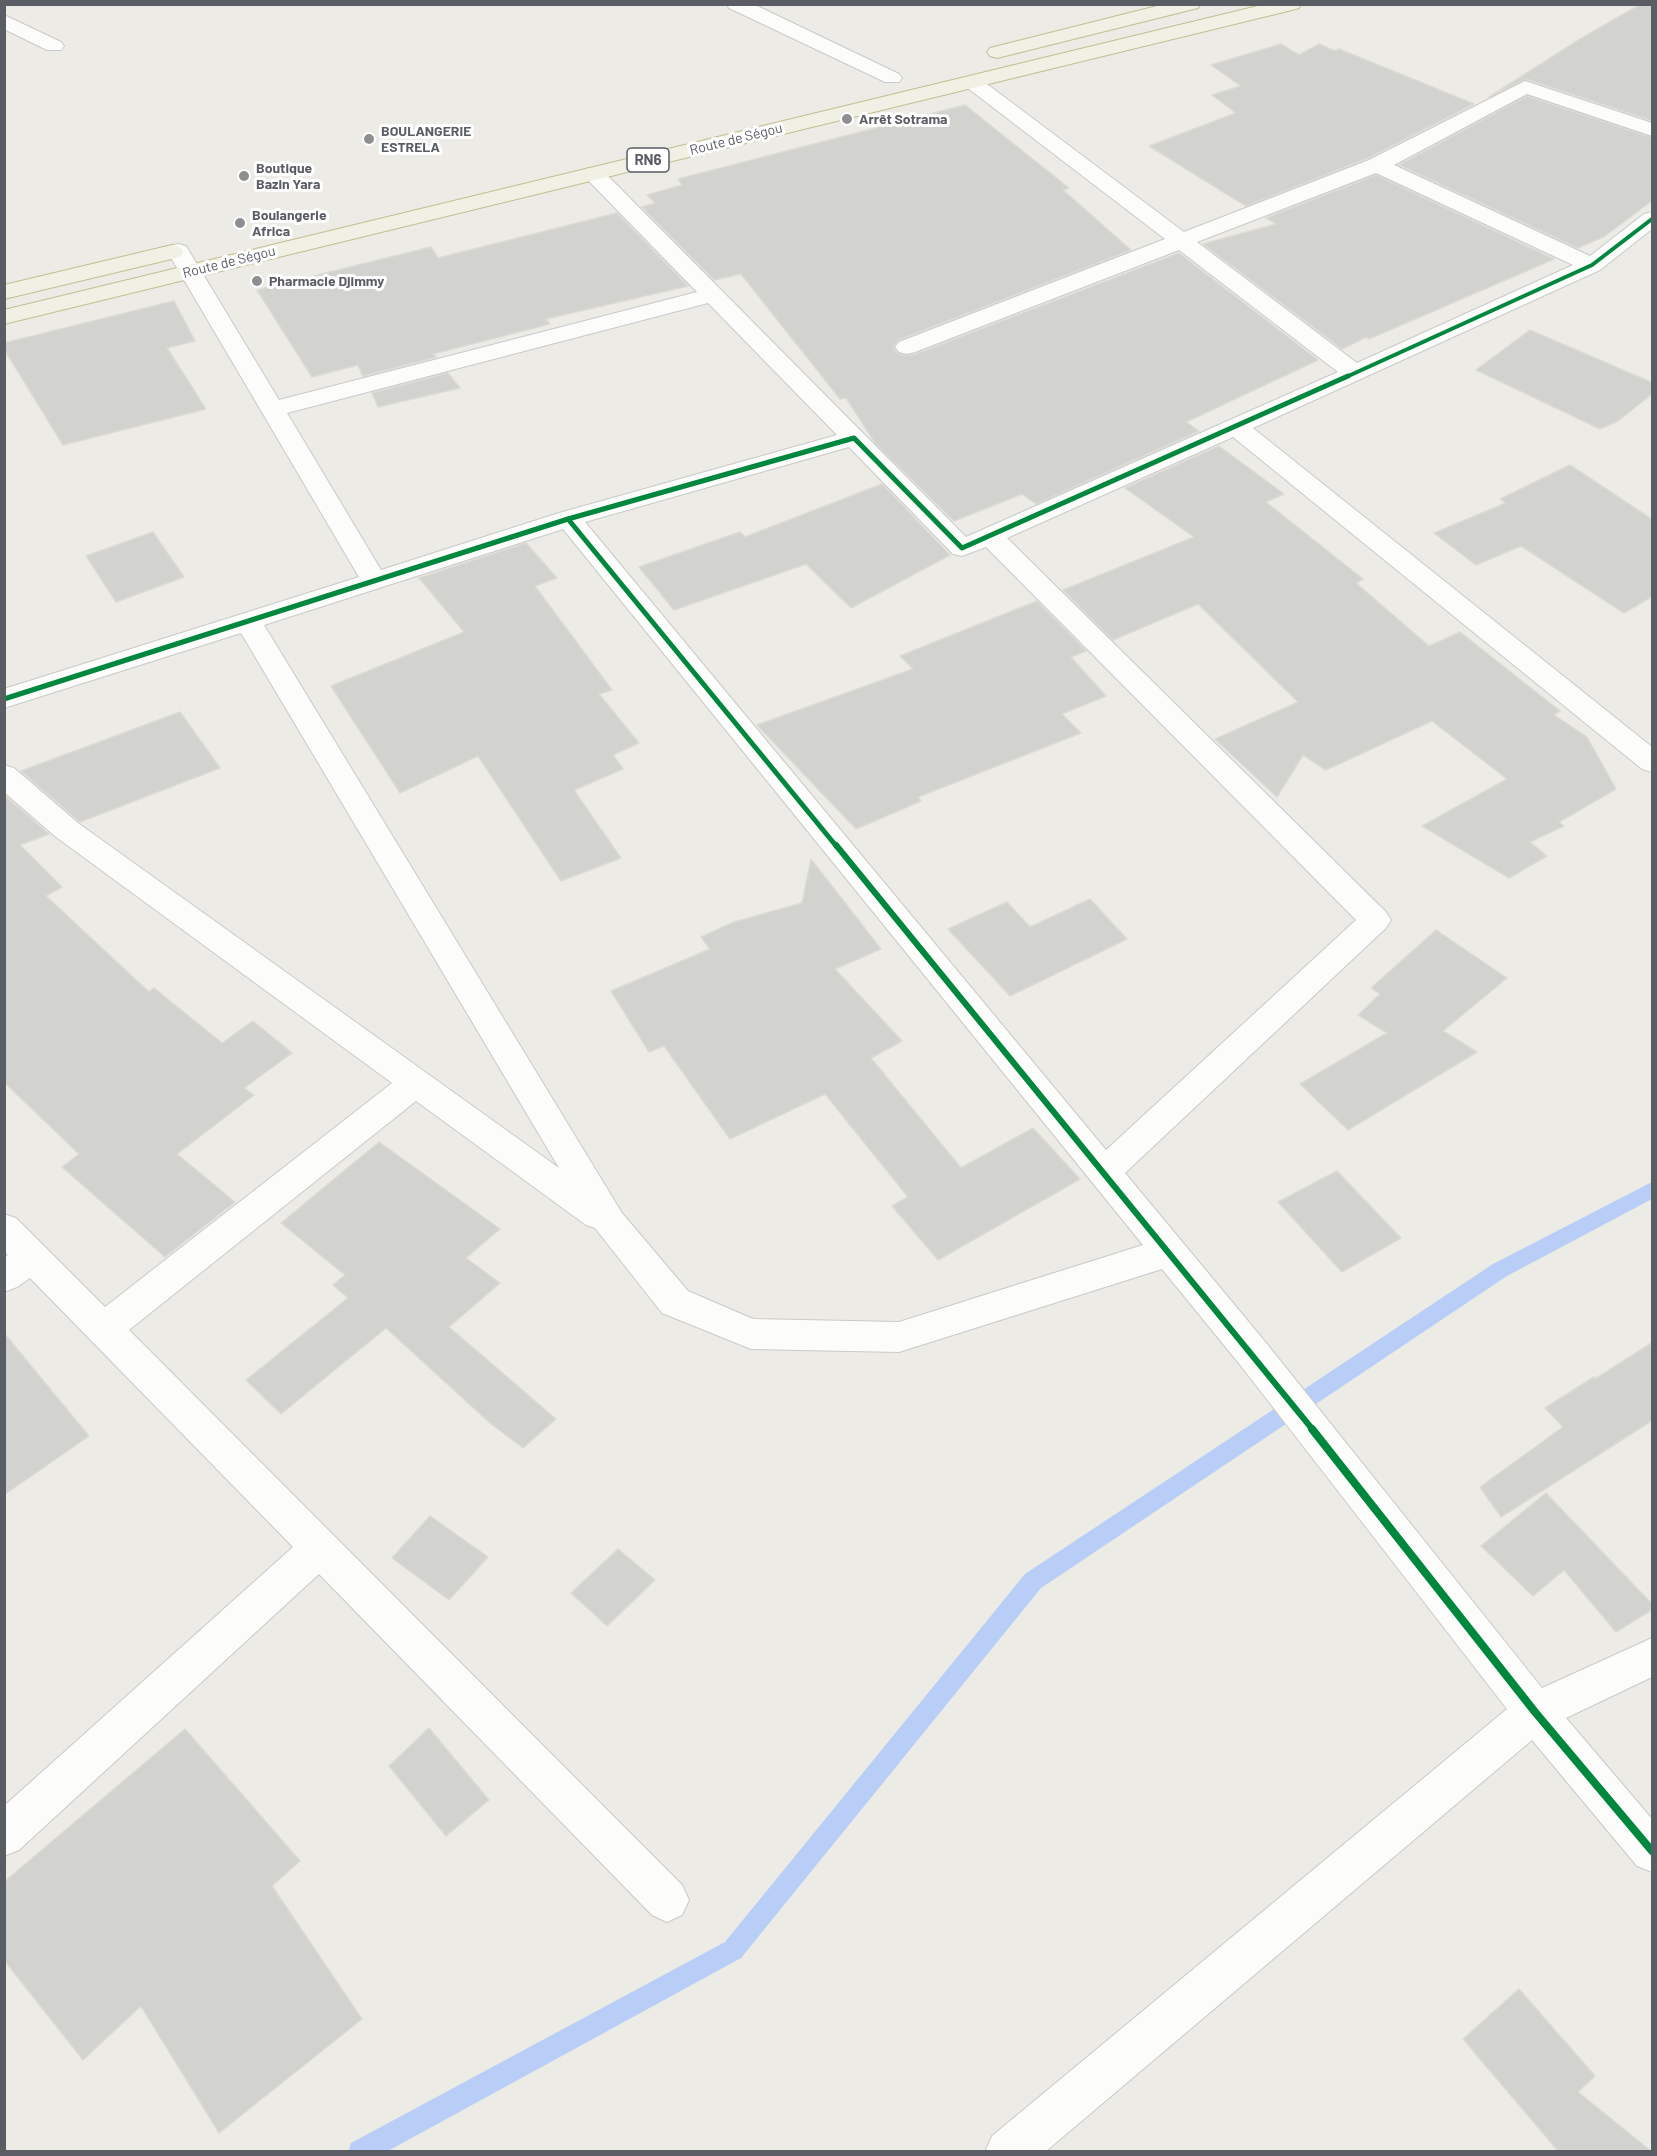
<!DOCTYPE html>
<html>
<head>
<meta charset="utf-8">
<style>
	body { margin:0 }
	#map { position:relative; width:1657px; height:2156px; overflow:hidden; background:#ecebe5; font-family:Barlow,sans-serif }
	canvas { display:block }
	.frame { position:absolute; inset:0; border:6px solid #5a5d64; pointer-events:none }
</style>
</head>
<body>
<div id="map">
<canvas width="1657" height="2156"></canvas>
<div class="frame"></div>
</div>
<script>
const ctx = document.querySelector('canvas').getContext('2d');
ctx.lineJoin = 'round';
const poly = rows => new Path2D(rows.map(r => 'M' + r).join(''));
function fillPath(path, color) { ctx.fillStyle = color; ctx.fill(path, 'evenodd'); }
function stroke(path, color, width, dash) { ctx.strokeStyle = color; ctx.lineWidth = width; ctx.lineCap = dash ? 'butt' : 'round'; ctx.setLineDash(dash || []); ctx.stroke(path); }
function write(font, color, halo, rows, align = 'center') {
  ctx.font = font + ' Barlow,sans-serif'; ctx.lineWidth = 6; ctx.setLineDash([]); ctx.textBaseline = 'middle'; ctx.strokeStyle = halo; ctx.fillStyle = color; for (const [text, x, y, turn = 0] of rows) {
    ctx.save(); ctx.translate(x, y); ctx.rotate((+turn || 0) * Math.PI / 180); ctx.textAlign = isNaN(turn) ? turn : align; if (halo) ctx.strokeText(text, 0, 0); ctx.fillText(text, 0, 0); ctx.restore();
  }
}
fillPath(poly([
	[1652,1182,1652,1199,1507,1276,1041,1588,741,1958,386,2152,348,2152,351,2143,725,1942,1025,1574,1493,1264,1652,1182]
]), '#b8cef7');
const building = poly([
	[1641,4,1653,4,1653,121,1526,79,1489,97,1580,39,1641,4],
	[1281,44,1299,55,1319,44,1335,51,1339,49,1474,104,1368,158,1246,206,1149,146,1236,113,1212,95,1241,86,1211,65,1281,44],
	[1527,96,1653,138,1653,200,1605,236,1578,248,1399,165,1527,96],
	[965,105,1069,188,1063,190,1131,250,898,340,893,347,897,353,906,356,916,354,1179,253,1318,360,1186,422,1199,431,1036,504,1022,494,954,521,875,443,846,398,840,399,741,274,714,280,642,207,655,203,647,195,682,185,678,179,965,105],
	[1376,175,1554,259,1369,339,1366,337,1342,349,1203,244,1276,224,1266,218,1376,175],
	[617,213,688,286,546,319,550,324,433,354,436,357,363,376,358,365,312,377,257,290,431,247,438,258,617,213],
	[174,301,195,341,167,348,206,409,63,445,4,349,4,343,174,301],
	[1530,330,1653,383,1653,393,1618,421,1600,429,1476,370,1530,330],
	[448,373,460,388,378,407,372,393,448,373],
	[1219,446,1284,494,1266,502,1363,579,1356,583,1429,646,1460,632,1560,711,1554,715,1587,737,1616,789,1559,822,1564,826,1530,842,1547,856,1509,878,1422,826,1507,779,1432,721,1326,770,1303,755,1277,797,1215,739,1298,702,1198,604,1113,640,1063,590,1194,537,1125,488,1219,446],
	[1570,465,1653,520,1653,596,1624,613,1521,546,1476,565,1434,533,1506,503,1500,499,1570,465],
	[882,484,950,555,851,608,806,564,674,610,639,567,740,532,745,537,882,484],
	[153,532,184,577,116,602,86,556,153,532],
	[526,543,557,578,535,586,612,690,599,694,639,743,613,755,623,769,574,790,621,858,561,881,478,756,400,793,331,686,464,632,419,578,526,543],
	[1037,601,1086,651,1071,657,1106,696,1062,714,1081,733,918,797,921,801,856,829,757,725,913,669,900,656,1037,601],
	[180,712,220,768,80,822,21,771,180,712],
	[4,795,49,834,20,845,62,887,46,896,149,992,154,988,222,1043,253,1021,292,1053,244,1088,254,1095,177,1154,235,1202,165,1257,62,1167,79,1154,4,1082,4,795],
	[811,859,881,949,835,969,902,1041,871,1058,961,1168,1033,1128,1080,1179,938,1260,892,1206,908,1197,825,1094,730,1139,664,1046,649,1052,611,991,710,949,701,937,734,922,802,903,811,859],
	[1090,899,1127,939,1010,996,948,929,1007,902,1030,927,1090,899],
	[1436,930,1507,978,1443,1031,1477,1052,1348,1130,1300,1084,1387,1033,1358,1015,1380,994,1371,988,1436,930],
	[379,1142,500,1229,466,1258,500,1283,449,1327,556,1419,523,1448,490,1423,386,1328,281,1414,246,1380,348,1298,333,1285,345,1275,281,1223,379,1142],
	[1337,1171,1401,1238,1342,1272,1278,1202,1337,1171],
	[4,1333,89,1436,4,1495,4,1333],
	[1653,1342,1653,1420,1501,1517,1480,1487,1563,1427,1545,1408,1594,1377,1595,1379,1653,1342],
	[1546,1493,1653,1605,1653,1609,1616,1632,1564,1570,1533,1596,1481,1546,1546,1493],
	[430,1516,488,1557,449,1600,392,1558,430,1516],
	[618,1549,655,1580,607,1626,571,1593,618,1549],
	[429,1728,489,1800,446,1836,389,1766,429,1728],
	[185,1729,300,1861,272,1886,362,2019,219,2133,141,2006,83,2060,4,1960,4,1882,185,1729],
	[1519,1989,1595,2076,1578,2092,1651,2151,1558,2151,1463,2039,1519,1989]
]);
fillPath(building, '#d2d2ce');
stroke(building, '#dcdad4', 1.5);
const minor = poly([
	[727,4,753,4,899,74,902,78,899,82,885,82,729,8,727,4],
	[4,15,61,42,64,46,61,50,47,50,4,29,4,15],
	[972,76,979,78,1184,232,1369,160,1525,81,1652,123,1652,136,1527,94,1394,165,1590,256,1644,214,1652,212,1652,229,1600,270,1253,428,1652,747,1652,772,1642,769,1233,437,1007,538,1386,912,1391,920,1386,928,1125,1173,1267,1344,1542,1688,1652,1638,1652,1677,1566,1718,1652,1819,1652,1872,1637,1866,1532,1740,1045,2152,985,2152,992,2136,1507,1709,1241,1366,1162,1269,899,1352,751,1349,662,1313,595,1228,586,1225,416,1101,129,1330,682,1885,689,1900,682,1915,667,1922,652,1915,319,1574,19,1850,4,1856,4,1806,293,1547,30,1278,17,1287,4,1292,4,1257,8,1255,4,1251,4,1214,16,1218,105,1307,392,1083,56,837,4,792,4,765,14,768,78,823,559,1168,241,633,4,708,4,689,359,577,167,251,170,246,178,244,186,246,279,400,697,292,582,174,585,169,593,168,601,169,966,537,1338,372,1179,250,915,352,907,354,899,352,895,347,899,342,1165,239,965,86,962,82,965,78,972,76],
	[1376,173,1573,265,1357,363,1197,242,1376,173],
	[708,303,837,435,559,513,381,570,287,413,708,303],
	[849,447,953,554,962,556,986,547,1356,920,1106,1150,585,522,849,447],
	[563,529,1143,1245,899,1322,753,1319,688,1291,622,1213,264,625,563,529]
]);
const trunk = poly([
	[1165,4,1200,4,1198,8,997,58,990,56,987,52,990,48,1165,4],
	[1266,4,1301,4,1299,8,1292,10,4,324,4,310,1266,4],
	[172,245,180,247,183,252,180,257,4,299,4,285,172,245]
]);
stroke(minor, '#c9cac9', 2);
stroke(trunk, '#c4be92', 2);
fillPath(minor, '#fcfcfb');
fillPath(trunk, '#f0f0e4');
stroke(poly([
	[1344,378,1592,265,1652,219]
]), '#00873e', 4);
stroke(poly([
	[568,519,837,847],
	[4,699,568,519,854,438,962,548,1348,376]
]), '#00873e', 5);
stroke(poly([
	[836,845,1313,1430]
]), '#00873e', 6);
stroke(poly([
	[1312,1429,1535,1712,1652,1851]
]), '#00873e', 8);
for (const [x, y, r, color] of [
	[847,119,6,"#8d8f91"],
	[369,139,6,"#8d8f91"],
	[244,176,6,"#8d8f91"],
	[240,223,6,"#8d8f91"],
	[257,281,6,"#8d8f91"]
]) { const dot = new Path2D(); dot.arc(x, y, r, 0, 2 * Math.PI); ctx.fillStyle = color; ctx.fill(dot); stroke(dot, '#fff', 2); }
write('bold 14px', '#5a5d64', '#fff', [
	["Arrêt Sotrama",859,119],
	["BOULANGERIE",381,131],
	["ESTRELA",381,147],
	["Boutique",256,168],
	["Bazin Yara",256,184],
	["Boulangerie",252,215],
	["Africa",252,231],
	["Pharmacie Djimmy",269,281]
], 'left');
write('14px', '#5a5d64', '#fff', [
	["Route de Ségou",736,139,-14],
	["Route de Ségou",229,262,-14]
]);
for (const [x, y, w] of [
	[648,160,42]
]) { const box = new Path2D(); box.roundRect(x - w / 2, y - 12, w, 24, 4.5); ctx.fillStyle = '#fff'; ctx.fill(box); stroke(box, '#5a5d64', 1.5); }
write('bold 15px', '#5a5d64', null, [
	["RN6",648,160]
]);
</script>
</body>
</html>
